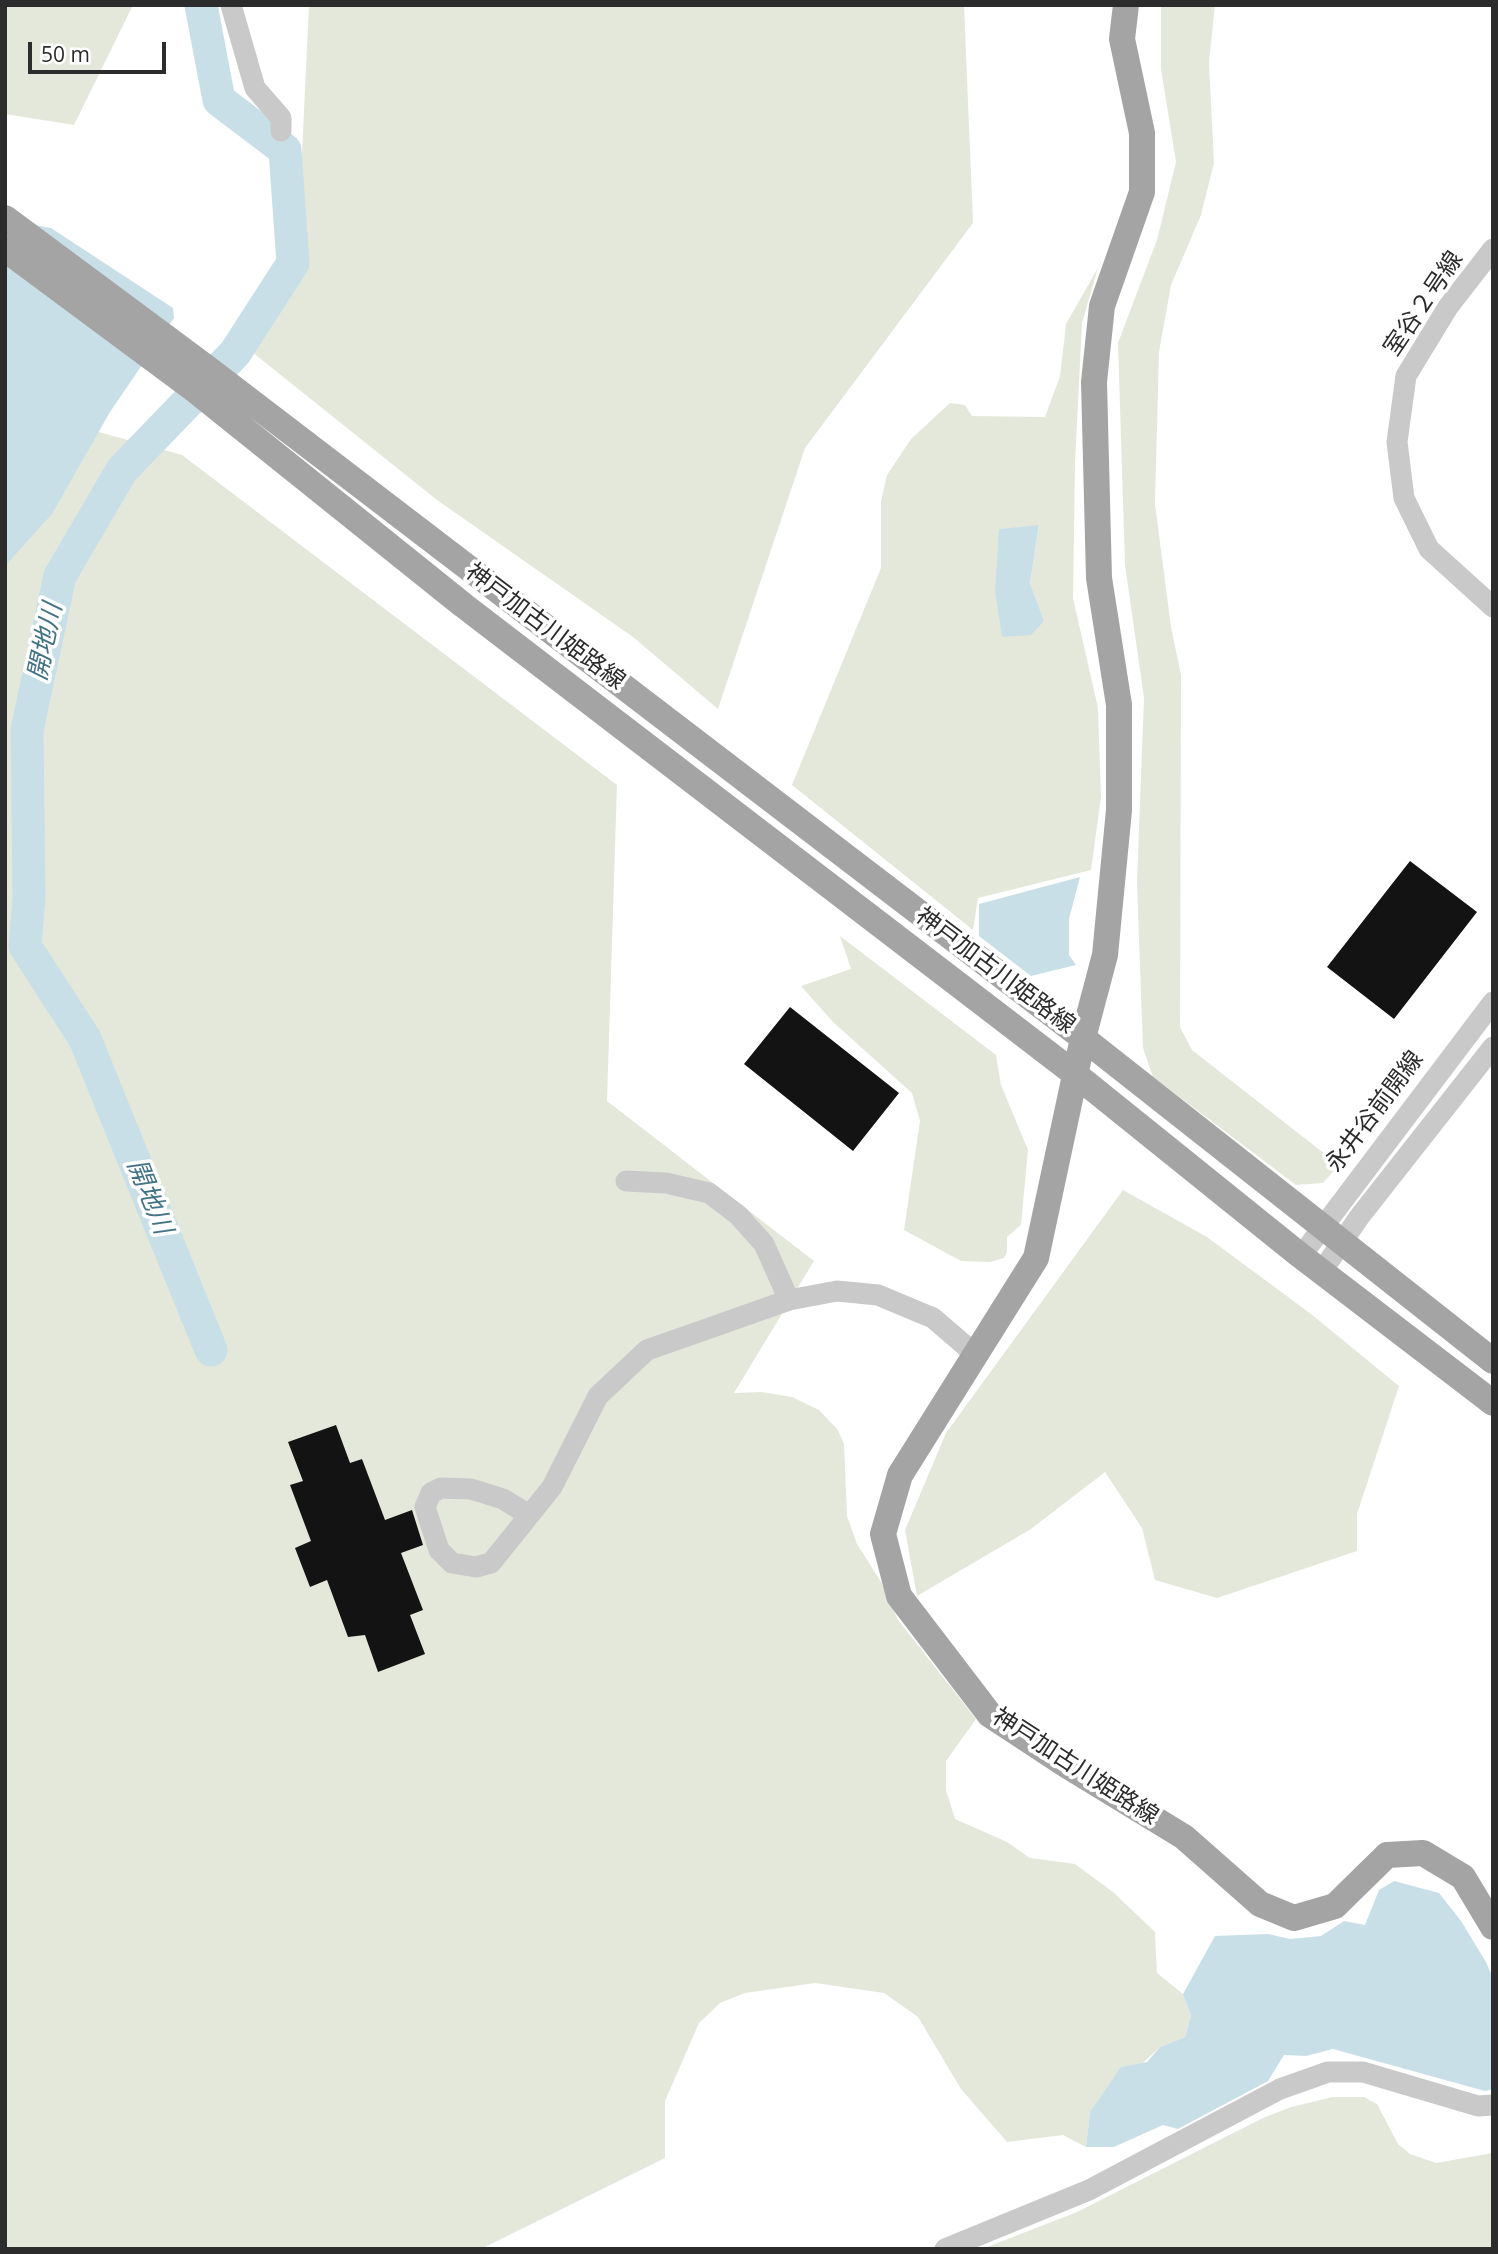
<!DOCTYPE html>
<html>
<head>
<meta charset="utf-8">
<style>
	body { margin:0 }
	#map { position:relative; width:1498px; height:2254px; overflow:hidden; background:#fff; font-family:"Open Sans",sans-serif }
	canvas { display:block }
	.frame { position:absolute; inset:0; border:7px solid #2c2c2c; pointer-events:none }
	.scale { position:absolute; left:28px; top:42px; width:138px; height:32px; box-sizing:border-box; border:4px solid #2c2c2c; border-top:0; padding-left:9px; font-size:21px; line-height:24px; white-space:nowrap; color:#2c2c2c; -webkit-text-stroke:5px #fff; paint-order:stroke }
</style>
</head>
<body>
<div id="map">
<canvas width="1498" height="2254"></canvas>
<div class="frame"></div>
<div class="scale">50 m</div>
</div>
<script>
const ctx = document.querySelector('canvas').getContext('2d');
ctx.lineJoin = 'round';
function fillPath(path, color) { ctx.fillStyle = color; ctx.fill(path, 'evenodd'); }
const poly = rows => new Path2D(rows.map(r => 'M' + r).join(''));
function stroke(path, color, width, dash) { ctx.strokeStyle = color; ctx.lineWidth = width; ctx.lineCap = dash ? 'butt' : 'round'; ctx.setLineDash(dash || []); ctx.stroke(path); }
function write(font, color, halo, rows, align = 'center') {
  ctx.font = font + ' "Open Sans","Noto Sans JP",sans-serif'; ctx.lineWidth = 7; ctx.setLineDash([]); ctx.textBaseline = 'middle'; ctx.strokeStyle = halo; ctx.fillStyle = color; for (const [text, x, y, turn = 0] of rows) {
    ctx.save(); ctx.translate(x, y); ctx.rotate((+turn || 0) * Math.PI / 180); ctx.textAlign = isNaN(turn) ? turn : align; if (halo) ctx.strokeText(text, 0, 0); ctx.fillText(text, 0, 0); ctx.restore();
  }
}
fillPath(poly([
	[5,5,133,5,74,125,5,114],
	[309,5,964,5,973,223,805,448,718,709,633,637,437,500,252,352,299,217],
	[1161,5,1215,5,1209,62,1214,163,1201,215,1171,285,1159,352,1155,504,1171,627,1181,675,1180,1027,1192,1050,1339,1165,1323,1183,1296,1185,1153,1077,1143,1048,1137,882,1144,698,1125,565,1118,343,1157,240,1176,162,1161,69],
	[1098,268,1082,323,1075,463,1073,598,1098,708,1101,797,1091,870,978,898,973,930,792,785,881,568,881,501,887,475,911,439,950,403,965,405,972,416,1045,417,1060,376,1066,324],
	[1039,526,1030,584,1000,529],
	[5,406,182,455,617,785,607,1101,814,1261,734,1393,762,1392,792,1397,819,1410,838,1430,844,1444,847,1516,857,1544,881,1582,898,1620,976,1719,946,1761,946,1790,955,1819,1007,1842,1030,1858,1075,1864,1113,1892,1155,1932,1157,1973,1183,1994,1191,2016,1185,2037,1160,2047,1090,2112,1086,2147,1063,2135,1007,2142,961,2089,918,2017,884,1993,815,1983,745,1993,720,2003,699,2023,665,2101,665,2158,481,2249,5,2249],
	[840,936,996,1055,1001,1085,1028,1150,1021,1225,1007,1237,1007,1252,1004,1258,990,1262,961,1261,904,1230,920,1121,912,1093,833,1022,801,986,851,969],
	[1123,1190,1207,1237,1311,1314,1399,1386,1357,1514,1357,1551,1217,1598,1155,1580,1142,1528,1105,1472,1031,1529,917,1596,905,1530,946,1433],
	[1333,2097,1364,2097,1377,2104,1398,2144,1410,2154,1436,2163,1493,2153,1493,2249,982,2249,1077,2212,1263,2118,1291,2107]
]), '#e4e8db');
fillPath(poly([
	[34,225,51,228,173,308,174,318,110,412,52,514,5,566,5,226],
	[1039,525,1030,584,1044,621,1031,635,1002,637,995,591,999,529],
	[1080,877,1069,919,1069,955,1076,965,1031,976,979,936,979,904],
	[1394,1881,1439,1893,1461,1921,1486,1962,1493,1978,1493,2089,1485,2091,1333,2049,1306,2056,1284,2055,1268,2081,1178,2129,1163,2125,1114,2147,1086,2147,1090,2112,1121,2067,1147,2062,1160,2047,1185,2037,1191,2016,1183,1994,1215,1936,1268,1934,1290,1939,1321,1936,1344,1921,1365,1925,1379,1890]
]), '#c9dfe7');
stroke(poly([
	[201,5,219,100,285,150,293,263,235,353,122,470,60,576,27,730,29,898,25,946,85,1039,211,1350]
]), '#c9dfe7', 33);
fillPath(poly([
	[1410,861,1477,912,1394,1019,1327,967],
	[790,1007,899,1093,853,1151,744,1064],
	[336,1425,350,1463,362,1459,385,1520,412,1510,423,1545,401,1553,423,1610,410,1615,425,1654,378,1672,365,1635,348,1637,327,1580,310,1587,295,1548,311,1541,290,1485,303,1481,288,1442]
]), '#131313');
stroke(poly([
	[231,5,255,88,281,118,281,131],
	[1493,249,1448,307,1406,376,1397,442,1404,498,1429,549,1493,607],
	[626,1181,666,1183,709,1193,738,1215,764,1244,789,1300],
	[1301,1256,1493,1002],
	[1322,1271,1360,1216,1493,1047],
	[529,1515,503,1499,471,1489,441,1488,431,1493,425,1507,439,1550,452,1563,476,1567,491,1563,552,1487,598,1396,647,1350,707,1329,789,1300,837,1291,878,1295,933,1318,976,1355],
	[945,2249,1089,2190,1280,2089,1328,2072,1363,2072,1478,2106,1493,2105]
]), '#c9c9c9', 21);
stroke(poly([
	[1126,5,1122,39,1142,133,1142,192,1102,306,1094,382,1099,578,1119,705,1119,810,1105,955,1083,1038,1036,1258,900,1475,883,1534,899,1596,990,1715,1066,1765,1184,1837,1260,1904,1294,1918,1335,1906,1387,1855,1423,1853,1463,1877,1493,1927],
	[5,218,207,368,1083,1038,1493,1361],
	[5,249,195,390,463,605,1075,1074,1301,1256,1493,1403]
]), '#a4a4a4', 26);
write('24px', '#2c2c2c', '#fff', [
	["室谷２号線",1424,304,-56],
	["神戸加古川姫路線",545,627,37],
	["神戸加古川姫路線",995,971,37],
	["永井谷前開線",1375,1112,-53],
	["神戸加古川姫路線",1075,1767,33]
]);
write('italic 26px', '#437485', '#fff', [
	["開地川",46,642,-78],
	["開地川",149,1197,68]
]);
</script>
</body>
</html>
